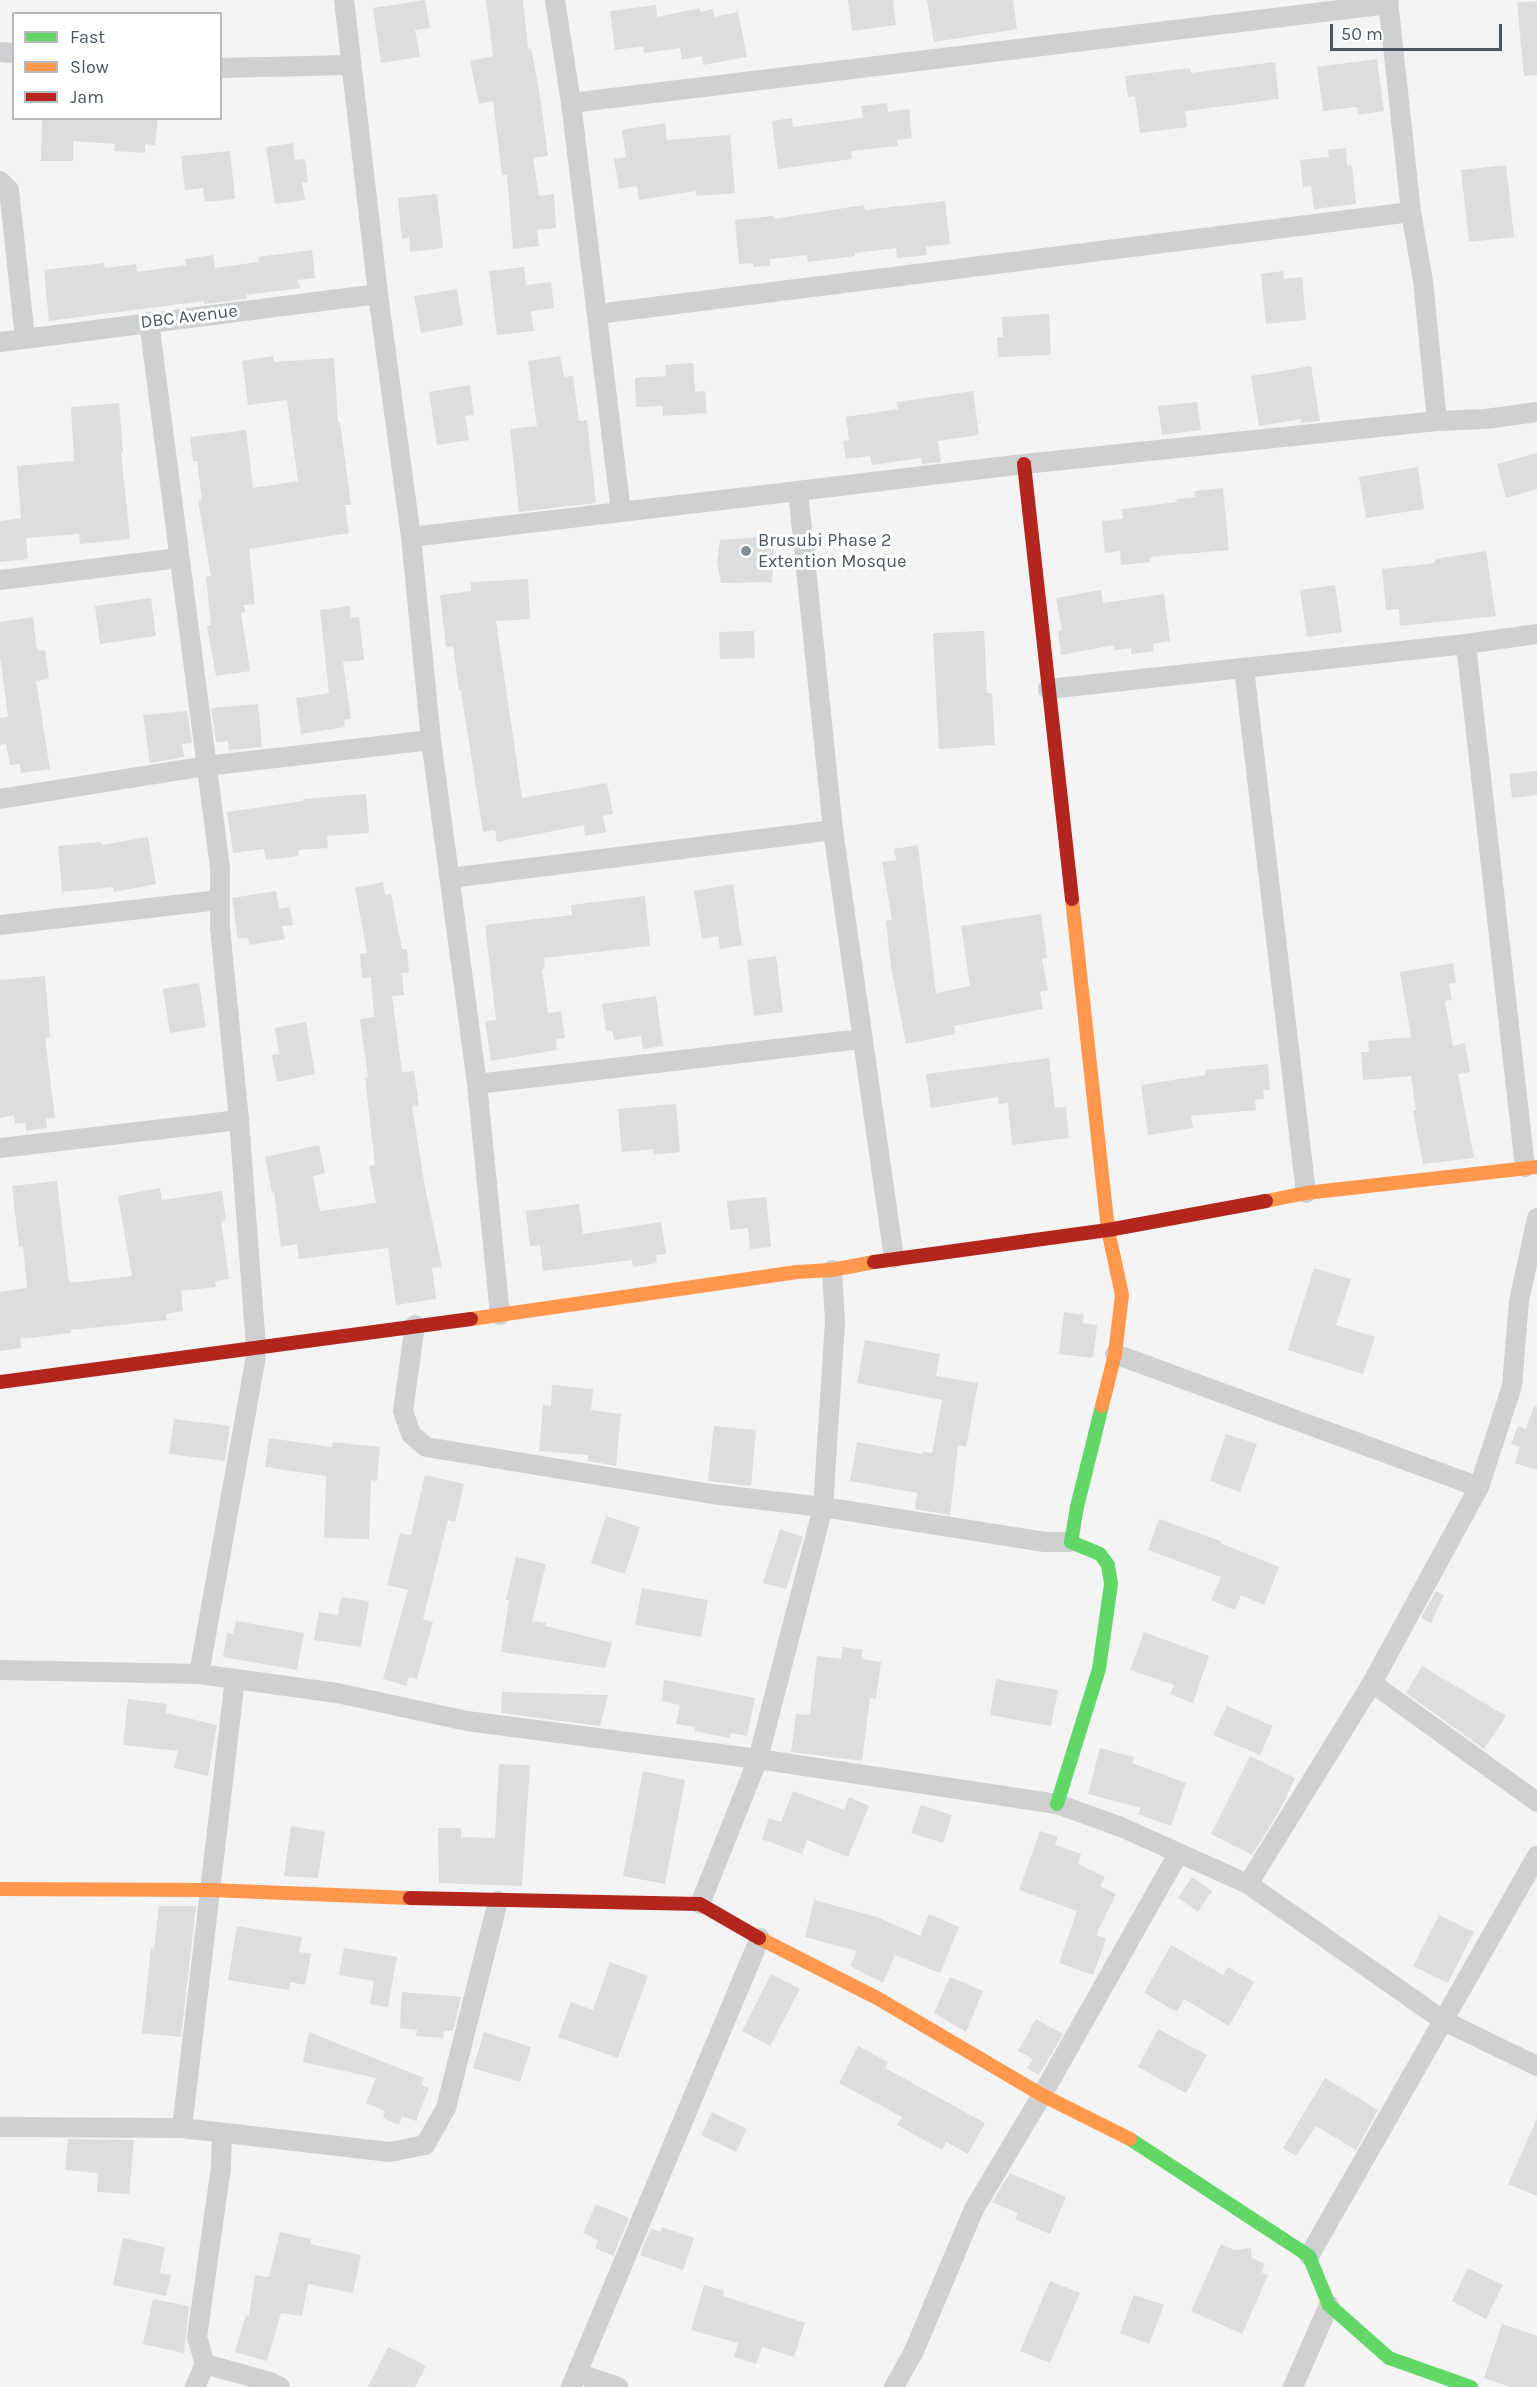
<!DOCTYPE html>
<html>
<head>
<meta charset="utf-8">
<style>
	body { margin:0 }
	#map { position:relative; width:1537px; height:2387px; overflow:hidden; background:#f4f4f4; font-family:Karla,sans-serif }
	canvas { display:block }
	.legend { position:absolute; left:12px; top:12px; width:210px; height:108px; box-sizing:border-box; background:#fff; border:2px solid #b7bbc0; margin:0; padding:8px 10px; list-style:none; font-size:18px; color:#4a5661 }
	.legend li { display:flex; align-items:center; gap:12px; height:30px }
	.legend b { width:30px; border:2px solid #b7bbc0 }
	.scale { position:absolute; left:1330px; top:24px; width:172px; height:27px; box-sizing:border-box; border:3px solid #4a5661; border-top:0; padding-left:8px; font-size:18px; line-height:21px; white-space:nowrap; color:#4a5661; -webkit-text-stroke:4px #fff; paint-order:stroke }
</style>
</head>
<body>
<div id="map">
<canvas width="1537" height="2387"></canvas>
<ul class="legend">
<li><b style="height:8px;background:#63d668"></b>Fast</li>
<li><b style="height:8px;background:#ff974d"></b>Slow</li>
<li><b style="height:8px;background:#b3261e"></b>Jam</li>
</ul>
<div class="scale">50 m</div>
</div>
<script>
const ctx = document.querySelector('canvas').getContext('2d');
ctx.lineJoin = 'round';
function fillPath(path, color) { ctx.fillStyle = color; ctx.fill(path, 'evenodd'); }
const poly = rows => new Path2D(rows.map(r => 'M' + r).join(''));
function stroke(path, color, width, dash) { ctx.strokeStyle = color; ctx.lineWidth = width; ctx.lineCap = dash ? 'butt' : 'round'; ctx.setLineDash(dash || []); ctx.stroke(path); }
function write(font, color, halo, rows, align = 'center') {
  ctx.font = font + ' Karla,sans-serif'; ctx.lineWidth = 6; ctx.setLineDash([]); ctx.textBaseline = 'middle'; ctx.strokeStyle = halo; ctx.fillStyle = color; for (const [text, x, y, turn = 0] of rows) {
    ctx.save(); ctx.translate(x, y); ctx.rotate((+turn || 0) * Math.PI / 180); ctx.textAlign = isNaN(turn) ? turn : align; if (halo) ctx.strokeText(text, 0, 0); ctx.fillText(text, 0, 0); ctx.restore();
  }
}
fillPath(poly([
	[425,0,430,28,415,30,420,57,381,63,373,8],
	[486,0,523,0,528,49,531,48,540,96,548,156,533,158,539,196,554,194,556,228,537,230,539,246,513,249,507,175,502,175,493,101,479,104,470,61,493,56],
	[848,0,893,0,896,25,852,31],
	[927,0,1013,0,1017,29,934,42],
	[1537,1,1537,75,1524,76,1517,3],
	[656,5,657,17,700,8,700,12,713,9,714,17,738,12,747,57,703,65,702,56,682,60,680,48,644,53,643,46,615,50,610,11],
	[1377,59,1384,111,1358,115,1357,107,1323,111,1317,67],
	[1275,62,1279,99,1185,111,1187,127,1140,133,1135,96,1128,97,1125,76,1190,68,1191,73],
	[887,103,888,112,909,109,912,138,897,140,898,146,851,151,852,159,778,169,772,121,792,118,793,127,863,118,861,106],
	[42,118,158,118,155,145,145,144,145,153,114,151,115,144,73,141,73,161,41,161],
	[665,123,667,140,730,135,735,193,696,196,696,191,639,200,637,186,619,189,614,159,626,157,622,130],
	[293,143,295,160,305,159,308,182,302,183,305,200,275,204,266,147],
	[1346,148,1347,166,1352,165,1356,204,1314,209,1311,186,1303,187,1300,160,1329,157,1328,150],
	[230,151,235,199,205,202,203,188,185,190,181,156],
	[1506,165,1514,237,1469,242,1461,170],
	[437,194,443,248,410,252,409,237,402,239,398,198],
	[945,201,950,244,926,247,927,255,897,258,896,248,855,253,855,256,808,262,807,255,770,259,770,266,753,267,753,263,739,264,735,220,773,216,774,219,864,205,865,210],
	[312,250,315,278,298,280,300,288,246,295,247,299,204,304,204,301,49,321,44,270,104,263,105,268,136,264,137,272,186,265,185,259,213,255,215,268,259,262,258,257],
	[524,267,526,285,551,282,554,308,531,311,534,331,497,335,489,271],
	[1283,271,1284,279,1302,277,1306,320,1266,324,1261,274],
	[457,289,463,325,421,333,414,296],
	[1049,314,1051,355,998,357,997,337,1003,337,1002,317],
	[273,356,274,362,334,358,338,423,340,422,351,505,345,505,349,533,249,549,255,604,244,605,245,612,241,613,250,671,216,676,207,626,211,625,206,577,211,576,198,501,202,500,197,461,193,461,190,437,246,430,253,488,298,481,287,400,248,405,242,361],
	[560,356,564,377,573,376,579,421,587,420,596,503,519,512,510,429,537,426,528,361],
	[693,363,695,392,705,391,707,413,663,416,663,406,636,407,635,378,666,376,665,365],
	[1311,366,1320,421,1301,423,1301,419,1259,426,1251,376],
	[470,385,474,415,465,416,469,440,437,445,429,392],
	[973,391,979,435,938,441,941,462,922,464,921,458,872,465,870,456,846,459,843,441,849,440,846,417,898,409,897,402],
	[1197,402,1201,430,1162,435,1158,406],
	[119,403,123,453,121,453,130,539,80,544,79,534,26,538,28,559,0,562,0,521,21,518,17,466,74,461,71,407],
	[1537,453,1537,489,1506,498,1497,464],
	[1418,467,1424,509,1366,518,1359,477],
	[1223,488,1229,550,1149,557,1150,562,1121,565,1120,551,1105,553,1102,521,1123,519,1122,509,1177,502,1176,499,1195,497,1194,491],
	[775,536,772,582,721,583,717,562,720,540],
	[1486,551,1496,616,1400,626,1399,609,1386,610,1382,569,1435,563,1435,559],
	[528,579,530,619,496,621,522,798,607,783,613,814,603,816,606,832,585,836,584,825,497,842,495,830,483,832,461,691,459,691,453,646,446,647,440,595,471,591,471,582],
	[1335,585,1342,632,1307,637,1300,590],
	[1101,590,1103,603,1164,594,1170,641,1153,644,1154,651,1131,654,1131,648,1115,650,1114,645,1061,655,1058,631,1062,630,1056,598],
	[151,598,156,636,100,644,95,606],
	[350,606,351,618,359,617,364,660,343,662,351,719,344,720,345,727,301,734,296,698,329,693,320,610],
	[33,617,37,651,45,650,49,679,36,681,50,769,21,773,20,764,10,765,6,744,0,745,0,718,8,717,0,656,0,622],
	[754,631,755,658,720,659,719,632],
	[984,631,987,693,992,693,995,745,939,749,933,633],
	[258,704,262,747,229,750,228,741,216,742,211,708],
	[187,711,192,743,182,744,184,757,150,763,143,715],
	[1537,771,1537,795,1512,798,1509,774],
	[366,794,369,833,327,836,328,848,298,850,299,856,266,860,264,849,233,853,227,812,303,801,303,799],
	[148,837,156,884,114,892,113,887,62,892,58,846,101,842,101,845],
	[918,845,936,993,970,986,961,926,1041,914,1047,958,1042,959,1048,990,1040,992,1043,1009,954,1026,955,1034,906,1044,891,967,886,921,892,920,882,862,896,860,894,849],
	[383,882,385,895,391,894,402,949,407,949,409,972,402,973,404,995,392,996,402,1072,414,1071,419,1106,412,1107,425,1187,442,1267,432,1268,436,1299,396,1305,388,1248,299,1259,297,1244,281,1247,274,1192,272,1193,265,1157,319,1145,325,1173,313,1176,320,1211,376,1203,369,1166,375,1165,365,1077,368,1077,360,1019,374,1017,371,978,362,978,360,954,367,953,355,888],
	[733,884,742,945,720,949,718,936,702,939,694,891],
	[276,891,279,909,290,907,293,925,282,926,285,939,249,945,248,938,238,939,232,898],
	[645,896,650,946,544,958,545,969,542,969,548,1013,561,1011,565,1038,556,1039,557,1050,491,1061,485,1021,496,1020,485,925,572,915,571,905],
	[776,956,783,1012,754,1016,747,960],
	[1453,963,1456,983,1449,984,1452,1000,1445,1001,1453,1046,1465,1043,1470,1072,1458,1074,1474,1158,1423,1164,1413,1111,1416,1110,1411,1076,1363,1080,1361,1052,1369,1052,1368,1041,1411,1037,1400,972],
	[45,976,50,1037,45,1038,55,1118,46,1119,47,1128,26,1131,26,1123,15,1124,14,1115,0,1118,0,980],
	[199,983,206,1027,170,1033,163,989],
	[656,996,663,1046,643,1049,641,1036,614,1040,612,1030,606,1031,602,1004],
	[306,1022,315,1074,277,1082,272,1055,279,1054,275,1028],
	[1049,1058,1055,1108,1066,1107,1069,1138,1012,1145,1008,1103,999,1104,998,1097,931,1108,926,1074],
	[1268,1064,1270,1090,1263,1090,1264,1099,1255,1100,1256,1110,1191,1116,1193,1128,1148,1135,1141,1085,1205,1075,1205,1070],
	[676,1104,680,1152,653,1155,653,1149,622,1152,618,1109],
	[57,1181,69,1283,132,1276,118,1196,160,1188,162,1200,222,1191,226,1220,221,1221,229,1279,215,1281,216,1287,181,1291,183,1311,166,1314,167,1320,71,1330,71,1333,20,1339,21,1348,0,1351,0,1292,27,1288,23,1246,19,1247,12,1186],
	[766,1197,771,1247,750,1249,748,1228,730,1230,727,1201],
	[579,1204,583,1234,661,1222,666,1254,656,1255,657,1263,633,1267,632,1260,543,1271,540,1245,530,1246,526,1211],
	[1314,1268,1351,1279,1336,1325,1375,1337,1363,1374,1288,1350],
	[1064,1312,1084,1315,1083,1323,1097,1325,1093,1358,1059,1354],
	[865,1340,940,1354,936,1376,978,1383,966,1447,958,1445,950,1515,915,1509,917,1493,850,1481,857,1442,922,1454,923,1452,932,1453,942,1400,857,1383],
	[552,1385,593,1389,591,1410,621,1414,616,1466,588,1461,588,1455,539,1451,543,1405,551,1406],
	[1534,1406,1537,1407,1537,1470,1515,1463,1520,1447,1511,1444,1518,1426,1526,1429],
	[174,1419,230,1426,225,1461,169,1454],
	[714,1426,756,1430,751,1486,708,1481],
	[1226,1434,1257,1444,1240,1492,1210,1481],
	[269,1438,332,1447,333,1442,380,1447,377,1481,371,1480,369,1539,324,1538,326,1476,265,1467],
	[425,1475,464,1484,455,1522,448,1520,423,1619,433,1622,417,1679,409,1677,406,1686,383,1679,408,1590,387,1585,400,1533,411,1535],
	[606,1516,640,1527,625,1574,591,1563],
	[1159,1519,1221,1541,1220,1543,1279,1567,1264,1605,1241,1595,1235,1610,1211,1600,1221,1577,1148,1550],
	[780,1529,803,1537,786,1589,763,1583],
	[516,1557,546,1564,532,1621,546,1623,546,1626,612,1643,605,1668,501,1652,509,1600,506,1600],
	[642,1588,708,1600,701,1637,635,1625],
	[1436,1591,1444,1595,1431,1623,1421,1618],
	[341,1597,369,1601,361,1647,314,1640,319,1612,338,1615],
	[236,1621,304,1633,297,1670,223,1657,227,1633,233,1634],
	[1144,1632,1209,1656,1193,1703,1170,1694,1174,1685,1130,1670],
	[843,1647,863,1650,861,1659,881,1662,876,1699,870,1698,862,1761,791,1752,796,1714,810,1715,817,1656,841,1659],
	[1422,1666,1506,1716,1484,1749,1406,1693],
	[996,1679,1058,1690,1051,1726,990,1715],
	[664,1680,755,1698,747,1736,731,1733,730,1738,694,1731,695,1727,676,1724,680,1705,662,1701],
	[502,1692,608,1695,600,1726,501,1713],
	[128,1699,167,1704,166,1713,217,1725,208,1776,174,1768,178,1751,123,1745],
	[1227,1706,1273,1726,1260,1755,1213,1735],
	[1100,1748,1134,1757,1132,1763,1186,1783,1171,1826,1138,1814,1141,1808,1088,1794],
	[1250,1756,1295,1778,1281,1808,1252,1855,1211,1834],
	[499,1764,530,1765,522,1886,439,1883,438,1828,461,1828,461,1837,495,1838],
	[643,1771,685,1780,665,1884,623,1876],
	[793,1791,844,1810,849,1797,869,1806,848,1857,807,1840,802,1854,762,1839,769,1818,781,1822],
	[921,1805,952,1815,943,1843,911,1833],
	[291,1826,325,1832,318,1878,284,1876],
	[1040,1831,1058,1837,1055,1845,1081,1854,1078,1864,1105,1877,1100,1886,1116,1894,1096,1935,1106,1939,1093,1975,1059,1963,1077,1911,1019,1890],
	[1192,1877,1212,1891,1198,1912,1178,1898],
	[814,1900,877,1917,920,1936,929,1914,959,1927,940,1973,895,1955,883,1983,850,1966,857,1951,805,1937],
	[159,1906,196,1906,181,2037,142,2033,151,1948,154,1949],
	[1439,1915,1474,1932,1448,1983,1413,1966],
	[237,1926,302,1937,299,1952,311,1954,305,1985,290,1982,289,1990,228,1980],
	[1171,1945,1223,1975,1228,1967,1254,1982,1229,2026,1184,1999,1177,2012,1144,1993],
	[344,1948,397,1957,388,2007,370,2004,374,1981,339,1975],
	[610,1962,648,1976,618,2058,558,2037,571,2002,593,2010],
	[771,1974,800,1989,770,2046,742,2031],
	[950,1977,983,1991,966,2032,934,2013],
	[402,1992,461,1997,453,2031,444,2030,443,2038,416,2036,417,2030,400,2028],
	[1036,2019,1063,2034,1039,2075,1027,2068,1033,2059,1018,2051],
	[1158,2029,1207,2055,1186,2093,1138,2067],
	[309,2032,424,2078,421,2085,429,2088,416,2121,402,2116,399,2125,383,2118,385,2111,366,2103,376,2078,303,2062],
	[484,2032,531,2047,520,2082,473,2068],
	[858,2046,888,2062,885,2068,985,2123,968,2154,946,2142,942,2150,897,2125,902,2117,839,2083],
	[1325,2078,1378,2110,1356,2150,1316,2126,1296,2156,1283,2148],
	[712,2112,747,2129,736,2152,701,2135],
	[1537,2118,1537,2196,1508,2184],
	[68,2139,134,2140,129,2194,97,2192,98,2173,65,2170],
	[1010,2173,1066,2197,1050,2234,1015,2219,1018,2213,992,2202],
	[596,2204,629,2218,613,2256,595,2248,598,2240,583,2233],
	[662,2227,694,2238,683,2270,640,2255,651,2228,660,2232],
	[280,2232,311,2239,310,2244,361,2255,353,2293,308,2284,302,2316,281,2313,267,2361,235,2352,246,2315,249,2316,255,2275,269,2277],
	[123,2238,165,2247,160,2273,171,2275,166,2296,113,2285],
	[1221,2244,1234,2250,1251,2248,1252,2258,1265,2264,1261,2272,1268,2275,1242,2334,1191,2311],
	[1468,2268,1503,2285,1486,2319,1452,2301],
	[1050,2281,1080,2293,1050,2363,1020,2351],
	[704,2285,724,2291,723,2296,805,2323,794,2357,762,2347,756,2364,734,2357,738,2343,691,2330],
	[1134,2295,1164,2305,1149,2344,1120,2333],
	[153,2299,189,2306,184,2353,143,2344],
	[1502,2324,1537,2336,1537,2387,1511,2387,1484,2378],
	[388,2347,426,2366,415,2387,368,2387]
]), '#ddddde');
stroke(poly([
	[344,0,378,294,411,537,431,740,477,1084,500,1315],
	[555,0,571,103,621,512],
	[1388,0,1411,212,1423,281,1437,421],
	[0,52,14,53],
	[220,68,351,65],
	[571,103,1389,4],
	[0,181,9,190,25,338],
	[597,314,1411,212],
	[149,322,220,868,220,928,239,1120,256,1347,255,1362,199,1674],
	[0,342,378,294],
	[798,491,833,830,894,1258],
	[411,537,1024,464,1437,421,1486,419,1537,412],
	[0,580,179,558],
	[1466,644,1525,1167],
	[1244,668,1306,1193],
	[1048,689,1466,644,1537,634],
	[0,799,206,766,431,740],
	[450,878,833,830],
	[0,925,219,900],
	[477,1084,861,1039],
	[0,1148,239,1120],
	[415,1325,403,1411,411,1434,426,1447,712,1494,823,1507,1045,1542,1071,1542],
	[1115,1354,1479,1487],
	[0,1670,199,1674,337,1693,467,1721,758,1759,1057,1804,1121,1827,1248,1884,1444,2021,1537,2066],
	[1372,1683,1537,1802],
	[1248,1884,1372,1683,1479,1487,1512,1386,1519,1301,1537,1218],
	[700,1904,758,1759,823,1507,835,1322,832,1270],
	[0,2127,182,2128,390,2152,425,2145,446,2108,498,1901],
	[182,2128,235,1679],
	[222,2133,221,2167,197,2337,205,2364,270,2382,280,2387],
	[1309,2256,1537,1856],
	[577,2373,618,2387],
	[195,2387,205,2364],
	[571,2387,760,1938],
	[894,2387,914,2351,974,2209,1042,2095,1178,1854],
	[1293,2387,1329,2305]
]), '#ced0d2', 20);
stroke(poly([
	[1057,1804,1099,1669,1111,1584,1108,1565,1100,1554,1071,1542,1077,1507,1102,1406],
	[1130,2139,1309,2256,1329,2305,1389,2358,1471,2387]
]), '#63d668', 14);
stroke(poly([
	[1072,899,1108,1230,1122,1295,1115,1354,1102,1406],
	[1266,1201,1306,1193,1537,1167],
	[471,1319,797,1272,832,1270,874,1262],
	[0,1889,210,1890,410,1898],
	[759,1938,877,1998,1042,2095,1130,2139]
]), '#ff974d', 14);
stroke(poly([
	[1024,464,1072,899],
	[874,1262,1108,1230,1266,1201],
	[0,1382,471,1319],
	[410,1898,700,1904,759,1938]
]), '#b3261e', 14);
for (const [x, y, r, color] of [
	[746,551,6,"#868d94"]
]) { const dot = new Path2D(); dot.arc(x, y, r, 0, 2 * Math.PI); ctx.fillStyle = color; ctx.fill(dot); stroke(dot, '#fff', 2); }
write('18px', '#4a5661', '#fff', [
	["DBC Avenue",189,317,-7]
]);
write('18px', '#4a5661', '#fff', [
	["Brusubi Phase 2",758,541],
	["Extention Mosque",758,562]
], 'left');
</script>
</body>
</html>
